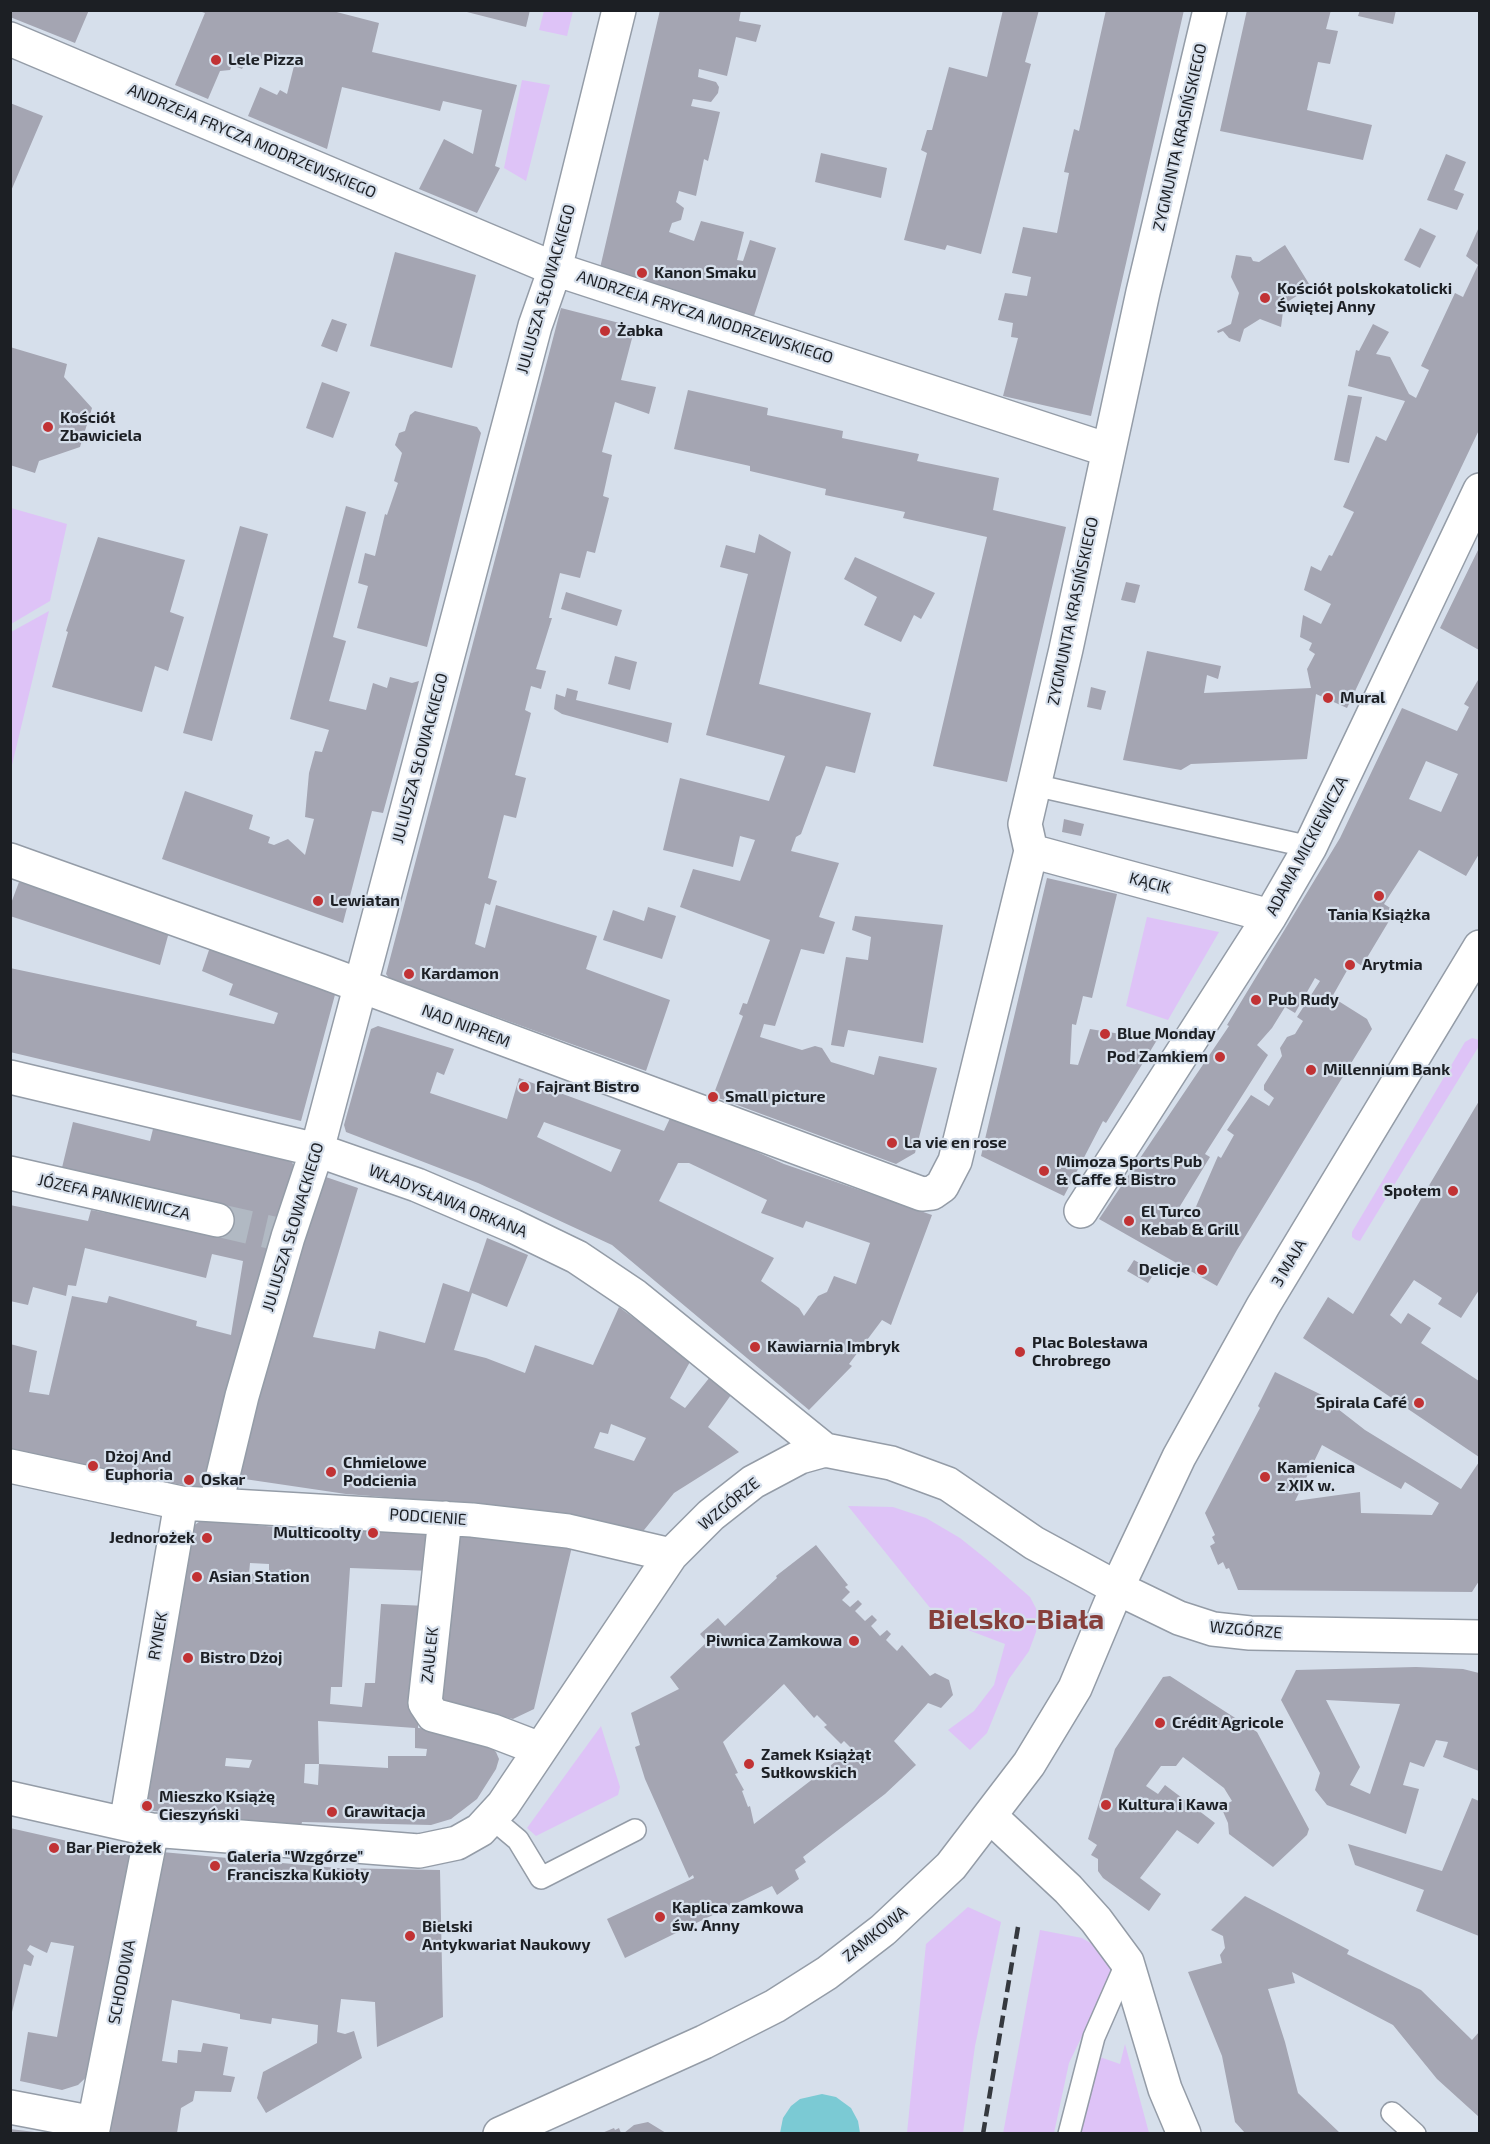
<!DOCTYPE html>
<html>
<head>
<meta charset="utf-8">
<style>
	body { margin:0 }
	#map { position:relative; width:1490px; height:2144px; overflow:hidden; background:#d6dfeb; font-family:"Exo 2",sans-serif }
	canvas { display:block }
	.frame { position:absolute; inset:0; border:12px solid #1c1f24; pointer-events:none }
</style>
</head>
<body>
<div id="map">
<canvas width="1490" height="2144"></canvas>
<div class="frame"></div>
</div>
<script>
const ctx = document.querySelector('canvas').getContext('2d');
ctx.lineJoin = 'round';
function fillPath(path, color) { ctx.fillStyle = color; ctx.fill(path, 'evenodd'); }
const poly = rows => new Path2D(rows.map(r => 'M' + r).join(''));
function stroke(path, color, width, dash) { ctx.strokeStyle = color; ctx.lineWidth = width; ctx.lineCap = dash ? 'butt' : 'round'; ctx.setLineDash(dash || []); ctx.stroke(path); }
function write(font, color, halo, rows, align = 'center') {
  ctx.font = font + ' "Exo 2",sans-serif'; ctx.lineWidth = 4.5; ctx.setLineDash([]); ctx.textBaseline = 'middle'; ctx.strokeStyle = halo; ctx.fillStyle = color; for (const [text, x, y, turn = 0] of rows) {
    ctx.save(); ctx.translate(x, y); ctx.rotate((+turn || 0) * Math.PI / 180); ctx.textAlign = isNaN(turn) ? turn : align; if (halo) ctx.strokeText(text, 0, 0); ctx.fillText(text, 0, 0); ctx.restore();
  }
}
fillPath(poly([
	[544,11,573,11,567,36,539,30],
	[522,80,550,85,526,181,504,168],
	[11,508,67,524,50,601,11,624],
	[49,611,11,769,11,632],
	[1147,917,1219,932,1168,1020,1126,1006],
	[1472,1038,1479,1040,1479,1046,1363,1236,1360,1241,1356,1240,1352,1237,1352,1232,1465,1042],
	[848,1506,893,1507,926,1518,960,1538,990,1562,1030,1597,1039,1614,1036,1632,1029,1651,1009,1679,987,1733,970,1750,948,1730,974,1711,994,1685,1005,1644,939,1619],
	[601,1726,620,1787,618,1795,536,1836,527,1828],
	[968,1907,1001,1922,975,2046,963,2133,907,2133,926,1944],
	[1040,1930,1082,1938,1101,1949,1115,1968,1069,2063,1054,2133,1003,2134],
	[1125,2044,1149,2133,1074,2134,1094,2055,1120,2064]
]), '#dec3f7');
fillPath(poly([
	[822,2094,836,2097,851,2108,858,2121,860,2133,780,2133,783,2118,791,2106,800,2099]
]), '#7bcad4');
fillPath(poly([
	[10,10,89,10,75,43,10,17],
	[196,10,329,10,379,23,372,52,517,85,495,166,500,168,477,213,419,189,444,139,473,154,482,110,443,101,440,111,342,87,327,149,248,116,260,87,277,95,280,90,287,94,294,66,249,56,242,69,232,65,230,70,220,71,208,99,175,85,205,13],
	[459,10,530,10,526,27],
	[660,10,741,10,739,21,761,25,756,42,736,37,727,76,699,69,698,77,716,82,719,87,718,93,711,102,693,99,691,106,720,112,708,161,704,159,696,196,679,191,676,202,684,208,681,220,672,223,669,232,694,241,701,221,744,232,737,260,743,261,750,240,776,248,754,316,600,268],
	[1003,10,1039,10,1025,62,1031,64,981,254,947,245,945,250,904,240,927,153,921,150,927,130,932,130,949,67,987,77],
	[1106,10,1184,10,1091,416,1003,396,1018,338,1011,337,1013,323,998,320,1005,293,1027,296,1031,277,1012,273,1023,227,1057,233,1069,173,1064,172,1074,129,1079,131],
	[1247,10,1331,10,1326,29,1338,31,1330,64,1318,62,1307,110,1372,125,1363,160,1220,131],
	[1360,10,1396,10,1393,24,1358,16],
	[10,103,43,116,11,191,10,191],
	[821,153,887,168,881,198,815,182],
	[1446,154,1466,162,1454,190,1464,194,1457,210,1427,200],
	[1479,227,1479,430,1347,708,1316,694,1307,759,1191,764,1181,770,1123,760,1147,651,1221,666,1218,679,1207,675,1204,693,1311,688,1307,669,1315,654,1309,650,1312,643,1300,637,1303,615,1321,624,1331,604,1304,590,1311,566,1321,571,1329,555,1332,556,1354,512,1343,507,1376,436,1386,441,1405,401,1348,386,1356,350,1359,351,1373,324,1389,332,1376,354,1390,357,1409,394,1416,398,1429,370,1421,366,1455,293,1463,297,1478,265,1466,256],
	[1420,228,1436,236,1420,268,1404,260],
	[1285,245,1311,287,1284,304,1281,327,1260,319,1244,329,1240,342,1229,338,1223,331,1218,333,1217,331,1231,324,1239,293,1231,277,1236,255,1251,257,1253,261,1259,262],
	[395,252,476,275,452,368,370,346],
	[561,308,635,327,621,380,656,387,649,414,615,402,602,452,612,455,603,496,609,498,595,553,587,551,580,578,560,573,549,618,552,618,536,669,546,671,541,689,531,686,525,710,531,713,515,775,526,778,516,818,504,815,488,878,497,881,490,905,485,903,475,944,485,948,496,905,597,936,586,969,670,1000,646,1071,389,978,386,974],
	[332,319,347,324,337,352,321,346],
	[10,347,67,364,64,377,92,408,80,447,39,461,35,473,10,465],
	[322,382,350,392,333,438,306,428],
	[688,390,768,408,767,415,843,431,842,438,919,454,917,461,999,478,993,510,1066,527,1007,782,933,766,987,537,903,518,905,512,825,495,826,489,750,471,750,466,674,449],
	[1348,395,1362,397,1349,463,1334,460],
	[415,411,477,427,481,433,427,647,357,628,368,586,358,583,365,553,375,556,385,514,387,515,398,483,394,481,402,453,395,445,399,433,405,431,410,415],
	[346,506,366,512,333,637,346,641,329,701,366,710,373,683,387,688,390,677,412,683,419,681,383,813,372,811,343,923,162,859,185,791,253,815,249,829,270,837,268,843,274,845,288,839,305,855,314,819,305,817,309,773,315,751,322,752,329,730,290,719],
	[240,526,268,534,212,741,183,733],
	[759,534,791,552,759,684,871,713,855,773,826,766,801,834,796,837,791,851,839,863,819,917,835,922,824,954,801,949,775,1026,764,1024,760,1037,802,1050,815,1046,822,1048,831,1062,874,1075,879,1056,937,1068,915,1153,896,1164,713,1096,743,1016,739,1014,743,1003,747,1004,770,940,680,907,693,869,740,881,755,840,740,836,733,867,663,850,680,778,769,801,785,756,706,735,748,574,720,567,726,545,755,553],
	[98,537,185,560,170,612,184,617,168,671,155,666,142,712,52,687,68,632,66,631],
	[1479,548,1479,650,1440,628],
	[855,557,935,593,921,619,914,615,901,642,864,625,877,597,844,579],
	[1126,582,1140,585,1135,603,1121,600],
	[566,592,622,610,617,626,561,609],
	[615,656,637,662,630,690,608,684],
	[1478,680,1479,854,1466,876,1419,850,1384,904,1395,911,1362,966,1353,960,1332,997,1367,1019,1372,1029,1237,1250,1217,1286,1099,1219,1229,1026,1227,1025,1340,838,1402,708,1457,731,1469,707,1464,704],
	[1426,761,1458,774,1441,812,1409,799],
	[1315,978,1320,981,1297,1017,1303,1021,1295,1034,1287,1037,1280,1048,1282,1056,1264,1085,1264,1090,1274,1098,1269,1106,1251,1095,1227,1130,1234,1135,1221,1158,1218,1156,1191,1218,1177,1211,1210,1157,1205,1154,1268,1055,1257,1045,1272,1028,1285,1007,1295,1013],
	[1091,687,1106,691,1101,710,1087,707],
	[567,688,578,691,576,700,672,723,668,743,562,714,554,709,556,694,565,697],
	[1064,819,1084,824,1081,836,1062,832],
	[1047,878,1117,894,1092,998,1083,996,1076,1025,1072,1024,1070,1064,1078,1065,1090,1029,1157,1040,1106,1123,1103,1121,1064,1196,981,1156],
	[19,882,169,932,160,965,10,916,10,906],
	[648,907,676,916,662,959,603,940,613,910,644,921],
	[855,916,943,925,923,1043,848,1030,844,1047,831,1045,846,957,868,960,871,937,852,930],
	[210,947,336,991,301,1121,10,1052,10,968,274,1024,278,1013,229,995,233,984,202,971],
	[378,1026,454,1049,444,1075,437,1072,430,1093,507,1119,519,1078,664,1131,672,1114,784,1164,932,1215,891,1325,882,1320,849,1364,852,1366,809,1410,612,1245,478,1183,346,1132,344,1125,371,1029],
	[544,1122,621,1150,611,1172,537,1137],
	[678,1163,689,1163,767,1200,761,1213,803,1228,806,1221,870,1243,856,1284,834,1276,827,1292,818,1296,804,1316,799,1308,761,1281,774,1258,659,1201],
	[1479,1101,1479,1290,1461,1318,1438,1304,1442,1298,1414,1280,1390,1315,1401,1324,1408,1313,1431,1328,1421,1343,1479,1381,1479,1457,1303,1338,1328,1297,1353,1314],
	[73,1122,150,1141,153,1129,217,1141,291,1161,295,1167,208,1489,10,1457,10,1344,37,1351,29,1392,49,1395,72,1296,107,1303,109,1296,197,1321,196,1326,231,1335,243,1261,212,1254,206,1278,85,1248,76,1286,68,1285,66,1296,33,1287,28,1305,10,1301,10,1205,88,1221,91,1210,214,1234,60,1176],
	[320,1175,358,1188,313,1337,375,1349,379,1331,425,1343,443,1283,469,1292,487,1238,528,1255,507,1307,472,1293,454,1350,486,1358,525,1373,535,1345,593,1365,619,1307,691,1360,670,1398,685,1408,710,1377,731,1395,708,1427,739,1452,674,1493,640,1535,447,1502,346,1494,231,1477],
	[611,1424,646,1438,634,1461,594,1448,600,1432,608,1434],
	[1134,1260,1155,1272,1148,1283,1127,1271],
	[1275,1372,1330,1399,1329,1402,1365,1430,1461,1489,1479,1462,1479,1581,1472,1592,1238,1590,1229,1568,1226,1569,1223,1562,1218,1565,1210,1546,1215,1543,1212,1537,1215,1535,1205,1513,1260,1408,1258,1406],
	[1322,1445,1401,1489,1405,1482,1439,1503,1432,1515,1361,1513,1360,1492,1295,1501],
	[203,1519,346,1535,347,1523,434,1528,432,1571,350,1568,342,1687,331,1687,330,1704,362,1707,365,1683,375,1683,381,1604,427,1606,419,1645,418,1728,465,1731,486,1742,496,1752,499,1759,496,1769,477,1799,451,1819,431,1825,302,1822,301,1826,215,1819,147,1810,144,1807,192,1527],
	[250,1563,269,1564,269,1575,249,1574],
	[318,1721,415,1728,415,1748,427,1749,426,1756,388,1756,388,1768,319,1764,318,1785,304,1783,305,1764,319,1764],
	[226,1758,252,1760,249,1768,225,1766],
	[449,1532,574,1538,534,1709,513,1719,444,1703,434,1690],
	[816,1545,848,1585,845,1587,850,1592,842,1600,850,1607,858,1600,862,1604,855,1611,865,1621,872,1615,877,1620,871,1626,880,1636,887,1630,891,1634,886,1640,897,1651,902,1645,930,1676,935,1673,949,1680,953,1695,941,1708,928,1703,894,1741,916,1765,885,1794,803,1857,806,1862,795,1870,799,1879,777,1895,772,1886,625,1958,607,1919,694,1878,693,1875,689,1878,645,1779,635,1747,640,1745,631,1713,679,1689,670,1677,707,1642,700,1634,718,1618,725,1626,777,1578,776,1576],
	[784,1684,814,1718,817,1715,827,1725,824,1727,841,1744,844,1741,852,1749,754,1824,750,1806,748,1807,742,1791,744,1790,735,1774,738,1773,723,1742],
	[1416,1667,1463,1669,1479,1673,1479,1771,1443,1757,1448,1742,1436,1740,1424,1767,1410,1762,1403,1785,1419,1789,1406,1834,1327,1805,1315,1790,1320,1773,1281,1700,1296,1670],
	[1326,1700,1400,1704,1370,1794,1350,1785,1360,1767],
	[1170,1676,1257,1732,1309,1829,1307,1835,1273,1867,1229,1834,1228,1823,1221,1807,1232,1801,1224,1788,1183,1757,1176,1766,1161,1766,1146,1786,1158,1794,1165,1785,1215,1823,1198,1844,1177,1830,1140,1878,1161,1894,1149,1911,1103,1878,1098,1871,1098,1859,1091,1855,1097,1845,1088,1839,1115,1749,1163,1677],
	[1472,1798,1479,1801,1479,1936,1416,1911,1424,1890,1355,1865,1348,1844,1442,1871],
	[10,1828,134,1856,96,2068,78,2085,62,2090,20,2081,28,2032,57,2037,74,1946,51,1942,47,1953,30,1945,27,1950,34,1956,31,1966,24,1964,10,2020],
	[162,1852,337,1868,440,1870,443,2017,377,2047,375,2002,341,1999,337,2032,345,2034,354,2031,362,2058,266,2113,257,2098,263,2072,317,2043,318,2025,272,2018,271,2024,240,2019,240,2014,172,2000,162,2061,177,2063,178,2050,201,2052,203,2043,228,2047,223,2075,235,2077,231,2092,195,2091,193,2101,181,2108,177,2133,107,2133],
	[1245,1896,1349,1950,1347,1954,1421,1990,1472,2040,1479,2032,1479,2117,1437,2079,1393,2025,1292,1972,1295,1983,1268,1989,1285,2042,1298,2093,1340,2133,1245,2133,1235,2122,1222,2056,1188,1972,1222,1963,1220,1955,1225,1948,1223,1936,1211,1930],
	[648,2122,666,2133,624,2133,634,2125],
	[614,2128,615,2130,619,2128,621,2133,602,2133],
	[10,2129,35,2132,35,2133,10,2133]
]), '#a4a5b2');
stroke(poly([
	[217,1220,278,1234]
]), '#b1b9c3', 33, [33, 16]);
const lane = poly([
	[1034,785,1310,847],
	[493,1819,518,1840,541,1878,635,1830],
	[1392,2113,1415,2134],
	[1069,2134,1094,2037,1127,1962]
]);
const street = poly([
	[10,39,555,269,1108,450],
	[1031,851,1270,916],
	[10,860,321,971,922,1194,932,1193,942,1186,955,1161,1031,851,1025,824,1066,649,1143,292,1210,10],
	[10,1077,317,1150,417,1185,513,1226,577,1257,635,1296,825,1450],
	[10,1173,217,1220],
	[1081,1211,1270,916,1310,847,1480,490],
	[10,1466,181,1503,472,1520,568,1531,671,1555],
	[216,1504,242,1396,288,1237,317,1150,535,326,555,269,619,10],
	[445,1518,425,1703,433,1715,493,1731,540,1749],
	[10,1798,152,1830,419,1851,457,1843,480,1830,503,1805,671,1555,711,1515,753,1482,800,1457,825,1450,891,1463,948,1484,1034,1543,1117,1588],
	[991,1817,1068,1889,1096,1920,1127,1962,1165,2089,1184,2134],
	[126,1824,181,1503],
	[10,2107,94,2123],
	[92,2134,152,1830]
]);
const secondary = poly([
	[1117,1588,1179,1618,1213,1629,1250,1633,1480,1637],
	[500,2134,704,2042,775,2006,827,1973,883,1930,951,1866,1029,1764,1075,1688,1117,1588,1179,1457,1263,1306,1480,947]
]);
stroke(lane, '#949ca7', 24);
stroke(street, '#949ca7', 36);
stroke(secondary, '#949ca7', 36);
stroke(lane, '#fff', 21);
stroke(street, '#fff', 33);
stroke(secondary, '#fff', 33);
stroke(poly([
	[983,2134,1018,1927]
]), '#35393f', 4.5, [12, 6]);
for (const [x, y, r, color] of [
	[216,60,6,"#c13234"],
	[642,273,6,"#c13234"],
	[1265,298,6,"#c13234"],
	[605,331,6,"#c13234"],
	[48,427,6,"#c13234"],
	[1328,698,6,"#c13234"],
	[1379,896,6,"#c13234"],
	[318,901,6,"#c13234"],
	[1350,965,6,"#c13234"],
	[409,974,6,"#c13234"],
	[1256,1000,6,"#c13234"],
	[1105,1034,6,"#c13234"],
	[1220,1057,6,"#c13234"],
	[1311,1070,6,"#c13234"],
	[524,1087,6,"#c13234"],
	[713,1097,6,"#c13234"],
	[892,1143,6,"#c13234"],
	[1044,1171,6,"#c13234"],
	[1453,1191,6,"#c13234"],
	[1129,1221,6,"#c13234"],
	[1202,1270,6,"#c13234"],
	[755,1347,6,"#c13234"],
	[1020,1352,6,"#c13234"],
	[1419,1403,6,"#c13234"],
	[93,1466,6,"#c13234"],
	[331,1472,6,"#c13234"],
	[1265,1477,6,"#c13234"],
	[189,1480,6,"#c13234"],
	[373,1533,6,"#c13234"],
	[207,1538,6,"#c13234"],
	[197,1577,6,"#c13234"],
	[854,1641,6,"#c13234"],
	[188,1658,6,"#c13234"],
	[1160,1723,6,"#c13234"],
	[749,1764,6,"#c13234"],
	[1106,1805,6,"#c13234"],
	[147,1806,6,"#c13234"],
	[332,1812,6,"#c13234"],
	[54,1848,6,"#c13234"],
	[215,1866,6,"#c13234"],
	[660,1917,6,"#c13234"],
	[410,1936,6,"#c13234"]
]) { const dot = new Path2D(); dot.arc(x, y, r, 0, 2 * Math.PI); ctx.fillStyle = color; ctx.fill(dot); stroke(dot, '#d6dfeb', 2); }
write('bold 16px', '#1c1f24', '#d6dfeb', [
	["Lele Pizza",228,60],
	["Kanon Smaku",654,273],
	["Kościół polskokatolicki",1277,289],
	["Świętej Anny",1277,307],
	["Żabka",617,331],
	["Kościół",60,418],
	["Zbawiciela",60,436],
	["Mural",1340,698],
	["Lewiatan",330,901],
	["Tania Książka",1379,915,"center"],
	["Arytmia",1362,965],
	["Kardamon",421,974],
	["Pub Rudy",1268,1000],
	["Blue Monday",1117,1034],
	["Pod Zamkiem",1208,1057,"right"],
	["Millennium Bank",1323,1070],
	["Fajrant Bistro",536,1087],
	["Small picture",725,1097],
	["La vie en rose",904,1143],
	["Mimoza Sports Pub",1056,1162],
	["& Caffe & Bistro",1056,1180],
	["Społem",1441,1191,"right"],
	["El Turco",1141,1212],
	["Kebab & Grill",1141,1230],
	["Delicje",1190,1270,"right"],
	["Plac Bolesława",1032,1343],
	["Chrobrego",1032,1361],
	["Kawiarnia Imbryk",767,1347],
	["Spirala Café",1407,1403,"right"],
	["Dżoj And",105,1457],
	["Euphoria",105,1475],
	["Chmielowe",343,1463],
	["Podcienia",343,1481],
	["Kamienica",1277,1468],
	["z XIX w.",1277,1486],
	["Oskar",201,1480],
	["Multicoolty",361,1533,"right"],
	["Jednorożek",195,1538,"right"],
	["Asian Station",209,1577],
	["Piwnica Zamkowa",842,1641,"right"],
	["Bistro Dżoj",200,1658],
	["Crédit Agricole",1172,1723],
	["Zamek Książąt",761,1755],
	["Sułkowskich",761,1773],
	["Mieszko Książę",159,1797],
	["Cieszyński",159,1815],
	["Kultura i Kawa",1118,1805],
	["Grawitacja",344,1812],
	["Bar Pierożek",66,1848],
	["Galeria \"Wzgórze\"",227,1857],
	["Franciszka Kukioły",227,1875],
	["Kaplica zamkowa",672,1908],
	["św. Anny",672,1926],
	["Bielski",422,1927],
	["Antykwariat Naukowy",422,1945]
], 'left');
write('16px', '#1c1f24', '#d6dfeb', [
	["ZYGMUNTA KRASIŃSKIEGO",1180,137,-77],
	["ANDRZEJA FRYCZA MODRZEWSKIEGO",252,141,23],
	["JULIUSZA SŁOWACKIEGO",546,289,-74],
	["ANDRZEJA FRYCZA MODRZEWSKIEGO",705,317,18],
	["ZYGMUNTA KRASIŃSKIEGO",1073,611,-78],
	["JULIUSZA SŁOWACKIEGO",420,758,-75],
	["ADAMA MICKIEWICZA",1307,846,-62],
	["KĄCIK",1150,883,15],
	["NAD NIPREM",466,1026,21],
	["JÓZEFA PANKIEWICZA",114,1197,13],
	["WŁADYSŁAWA ORKANA",448,1201,22],
	["JULIUSZA SŁOWACKIEGO",293,1227,-73],
	["3 MAJA",1289,1263,-59],
	["WZGÓRZE",729,1504,-39],
	["PODCIENIE",428,1517,4],
	["WZGÓRZE",1246,1630,5],
	["RYNEK",158,1636,-80],
	["ZAUŁEK",430,1655,-84],
	["ZAMKOWA",875,1934,-39],
	["SCHODOWA",122,1982,-79]
]);
write('bold 28px', '#873f3b', '#d6dfeb', [
	["Bielsko-Biała",1016,1620]
]);
</script>
</body>
</html>
